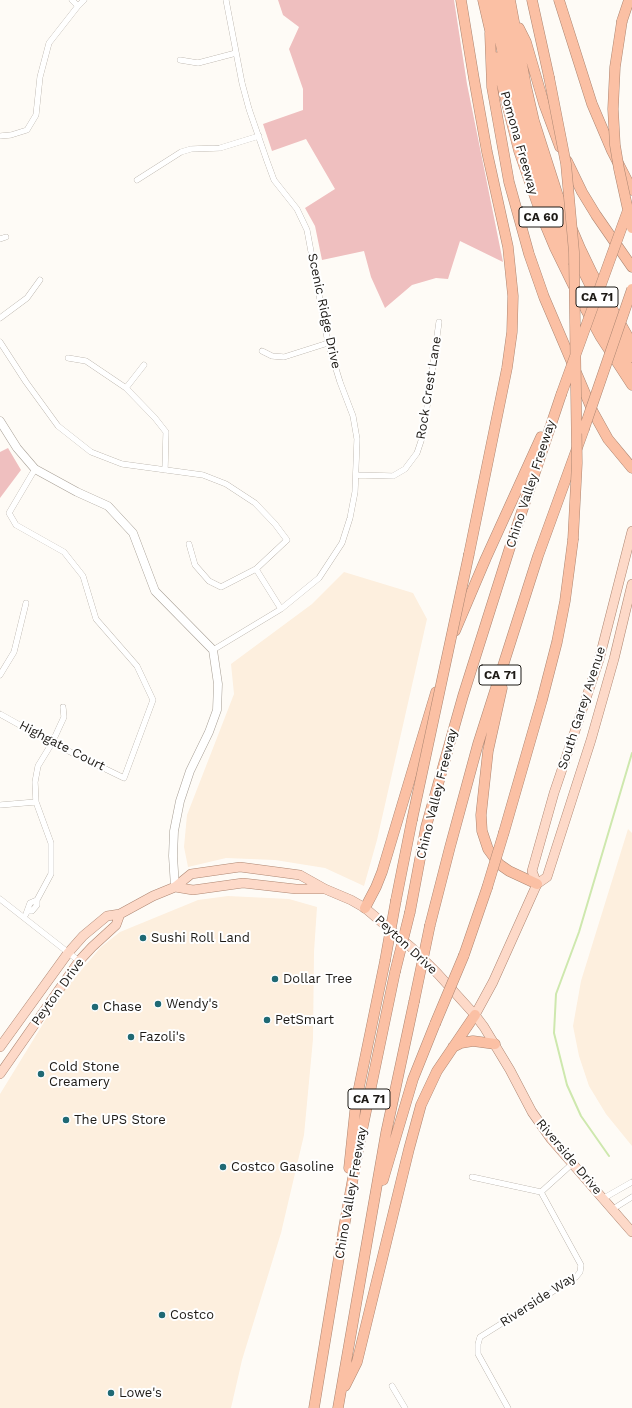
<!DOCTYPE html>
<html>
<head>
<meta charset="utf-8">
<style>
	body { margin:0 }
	canvas { display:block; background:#fefbf6 }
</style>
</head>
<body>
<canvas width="632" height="1408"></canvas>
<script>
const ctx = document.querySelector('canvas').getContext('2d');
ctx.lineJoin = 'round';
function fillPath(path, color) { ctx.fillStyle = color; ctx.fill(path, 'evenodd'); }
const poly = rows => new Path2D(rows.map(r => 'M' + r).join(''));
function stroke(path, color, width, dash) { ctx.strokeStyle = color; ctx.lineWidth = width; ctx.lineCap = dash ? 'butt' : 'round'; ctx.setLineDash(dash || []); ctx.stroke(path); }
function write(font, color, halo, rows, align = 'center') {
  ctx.font = font + ' "Work Sans",sans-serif'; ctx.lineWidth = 4; ctx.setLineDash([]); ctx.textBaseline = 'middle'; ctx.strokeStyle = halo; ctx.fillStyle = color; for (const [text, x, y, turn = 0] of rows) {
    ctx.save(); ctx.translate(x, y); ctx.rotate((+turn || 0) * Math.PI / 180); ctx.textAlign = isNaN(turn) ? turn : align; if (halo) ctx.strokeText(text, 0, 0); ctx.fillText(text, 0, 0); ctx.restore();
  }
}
fillPath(poly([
	[344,572,413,593,427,619,377,840,364,886,325,868,275,860,226,858,188,867,184,847,187,815,234,694,231,664,312,604],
	[628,829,632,833,632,1146,606,1114,589,1086,579,1056,573,1026,581,981],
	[228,896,289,899,317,907,314,952,313,1039,304,1135,281,1233,242,1360,231,1408,0,1408,0,1094,62,993,101,947,120,932,198,900]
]), '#fdefde');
fillPath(poly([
	[278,0,454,0,467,84,503,262,460,241,448,279,436,278,412,285,385,308,371,277,364,251,322,260,315,226,305,208,335,189,306,139,272,151,263,124,303,110,303,89,289,49,299,27,283,15],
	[8,448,21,470,0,498,0,452]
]), '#efbfbf');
stroke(poly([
	[609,1156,581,1116,567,1085,554,1033,556,994,579,932,632,753]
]), '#cee8ae', 2);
const street = poly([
	[72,0,78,6],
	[180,60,198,63,236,53],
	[0,136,11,135,27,130,36,115,40,77,49,43,78,6,84,0],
	[137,180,181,152,191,149,220,148,259,136],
	[0,239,6,237],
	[0,318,27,298,40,280],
	[0,342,26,382,58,426,91,452,122,464,203,475,226,484,255,503,275,524,287,540,256,569,221,587,209,581,195,565,189,544],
	[262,351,272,356,284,357,328,343],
	[68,358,86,361,126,388,155,418,166,432,165,470],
	[126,388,144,365],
	[356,475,393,476,405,469,417,453,423,435,439,322],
	[256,569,281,609],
	[213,650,281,609,319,578,342,543,350,518,355,492,357,439,353,416,340,382,328,343,307,230,297,209,274,180,267,161,249,109,242,83,226,0],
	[0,675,14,652,26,603],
	[0,714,52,743,124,778,153,700,137,666,96,619,83,576,64,552,16,525,9,513,35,469],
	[0,805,36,802],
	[0,899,79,961],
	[28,911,32,911,37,905,37,900,51,874,51,843,36,802,35,782,38,766,52,743,64,717,63,707],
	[26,914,30,903,37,900],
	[472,1177,541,1192],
	[541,1192,572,1164],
	[604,1198,632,1182],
	[613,1209,632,1197],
	[392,1386,405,1408],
	[508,1408,478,1354,478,1344,480,1337,576,1277,580,1272,581,1265,541,1192]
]);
const secondary = poly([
	[0,421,17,448,35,469,77,492,108,506,133,533,155,591,213,650,218,684,217,710,209,732,190,771,180,801,174,831,173,856,175,887]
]);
const primary = poly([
	[537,884,532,871,554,793,599,660,632,531],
	[175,887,193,890,243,883,296,889,325,889],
	[475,1015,493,982,537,884,547,877,591,740,614,659,632,584],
	[0,1047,68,953,83,936,107,916,120,914,153,896,175,887,191,874,240,867,300,875,325,889,351,900,365,908,412,948,438,974,475,1015,484,1027,510,1070,532,1112,551,1139,632,1232],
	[0,1074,79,961,92,947,116,925,120,914]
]);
const highway = poly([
	[461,0,474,79,487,152,508,247,513,296,512,332,507,368,469,554],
	[483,0,492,39],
	[492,0,511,95,522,136,535,180,567,259],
	[500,0,515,74,527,123,538,160,557,213,568,240,592,289,632,357],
	[510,0,526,86,534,121,558,196,580,248,592,273,632,344],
	[532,0,549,77],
	[559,0,592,104,612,151,632,190],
	[622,21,629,0],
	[519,28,526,42,544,104,560,147],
	[490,33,492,87,509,182,529,254,544,297,593,412,608,439,632,468],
	[495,57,519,151,542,217,555,248,579,297,600,336,632,385],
	[567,161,582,192,596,215,632,267],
	[590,303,620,355,632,372],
	[455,631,486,558,541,437],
	[502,688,488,751,481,815,482,831,488,849,499,864,509,871,537,884],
	[504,832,542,700,557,642,565,601,573,540],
	[396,900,412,820],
	[365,908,376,887,382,872,436,692],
	[410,912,426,827,463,696,511,544,561,395],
	[430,925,450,847,478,744,538,556,584,429],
	[464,955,487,888],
	[453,1047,461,1043,473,1041,495,1044],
	[349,1168,356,1102,385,961],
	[383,1180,413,1079,435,1024],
	[345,1386,357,1362,409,1149,421,1105,437,1071,475,1015],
	[314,1408,344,1227,359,1145,395,972],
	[338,1408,386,1133,414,1002]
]);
stroke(street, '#a79f95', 6);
stroke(secondary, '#a79f95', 9);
stroke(primary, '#ad8672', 10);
stroke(highway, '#ad8672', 11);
stroke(street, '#fff', 5.5);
stroke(secondary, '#fff', 8);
stroke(primary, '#fdd9c8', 9);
stroke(highway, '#fbc0a4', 10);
const highwayBridge = poly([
	[622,21,615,67,613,109,615,145,619,169,632,228],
	[549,77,566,164,574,252,577,463,573,540],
	[561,395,628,210],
	[584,429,632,289],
	[412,820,469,554],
	[487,888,504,832],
	[385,961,396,900],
	[395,972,410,912],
	[414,1002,430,925],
	[435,1024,464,955]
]);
stroke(highwayBridge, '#ad8672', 11, []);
stroke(highwayBridge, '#fbc0a4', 10);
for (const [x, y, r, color] of [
	[143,938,4,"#1f6974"],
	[275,979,4,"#1f6974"],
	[158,1004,4,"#1f6974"],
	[95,1007,4,"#1f6974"],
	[267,1020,4,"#1f6974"],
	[131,1037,4,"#1f6974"],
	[41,1074,4,"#1f6974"],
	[66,1120,4,"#1f6974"],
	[223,1167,4,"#1f6974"],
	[162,1315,4,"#1f6974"],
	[111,1393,4,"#1f6974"]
]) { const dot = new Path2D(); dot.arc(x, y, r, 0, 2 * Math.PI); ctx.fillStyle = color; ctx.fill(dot); stroke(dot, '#fff', 1.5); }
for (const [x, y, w] of [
	[541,217,44],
	[597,297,42],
	[500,675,42],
	[369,1099,42]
]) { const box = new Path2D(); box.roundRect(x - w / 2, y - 10, w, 20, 3); ctx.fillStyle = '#fff'; ctx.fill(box); stroke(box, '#1d1a16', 1); }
write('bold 12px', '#1d1a16', null, [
	["CA 60",541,217],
	["CA 71",597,297],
	["CA 71",500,675],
	["CA 71",369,1099]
]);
write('13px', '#1d1a16', '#fff', [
	["Pomona Freeway",519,143,74],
	["Scenic Ridge Drive",324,311,78],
	["Rock Crest Lane",429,388,-81],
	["Chino Valley Freeway",531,484,-72],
	["South Garey Avenue",582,708,-72],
	["Highgate Court",62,746,27],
	["Chino Valley Freeway",437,794,-76],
	["Peyton Drive",406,945,43],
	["Peyton Drive",58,992,-54],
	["Riverside Drive",569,1157,50],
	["Chino Valley Freeway",351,1193,-80],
	["Riverside Way",538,1300,-33]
]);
write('13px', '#1d1a16', '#fff', [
	["Sushi Roll Land",151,938],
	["Dollar Tree",283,979],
	["Wendy's",166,1004],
	["Chase",103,1007],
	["PetSmart",275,1020],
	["Fazoli's",139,1037],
	["Cold Stone",49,1067],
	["Creamery",49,1082],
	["The UPS Store",74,1120],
	["Costco Gasoline",231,1167],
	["Costco",170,1315],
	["Lowe's",119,1393]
], 'left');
</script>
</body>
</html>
